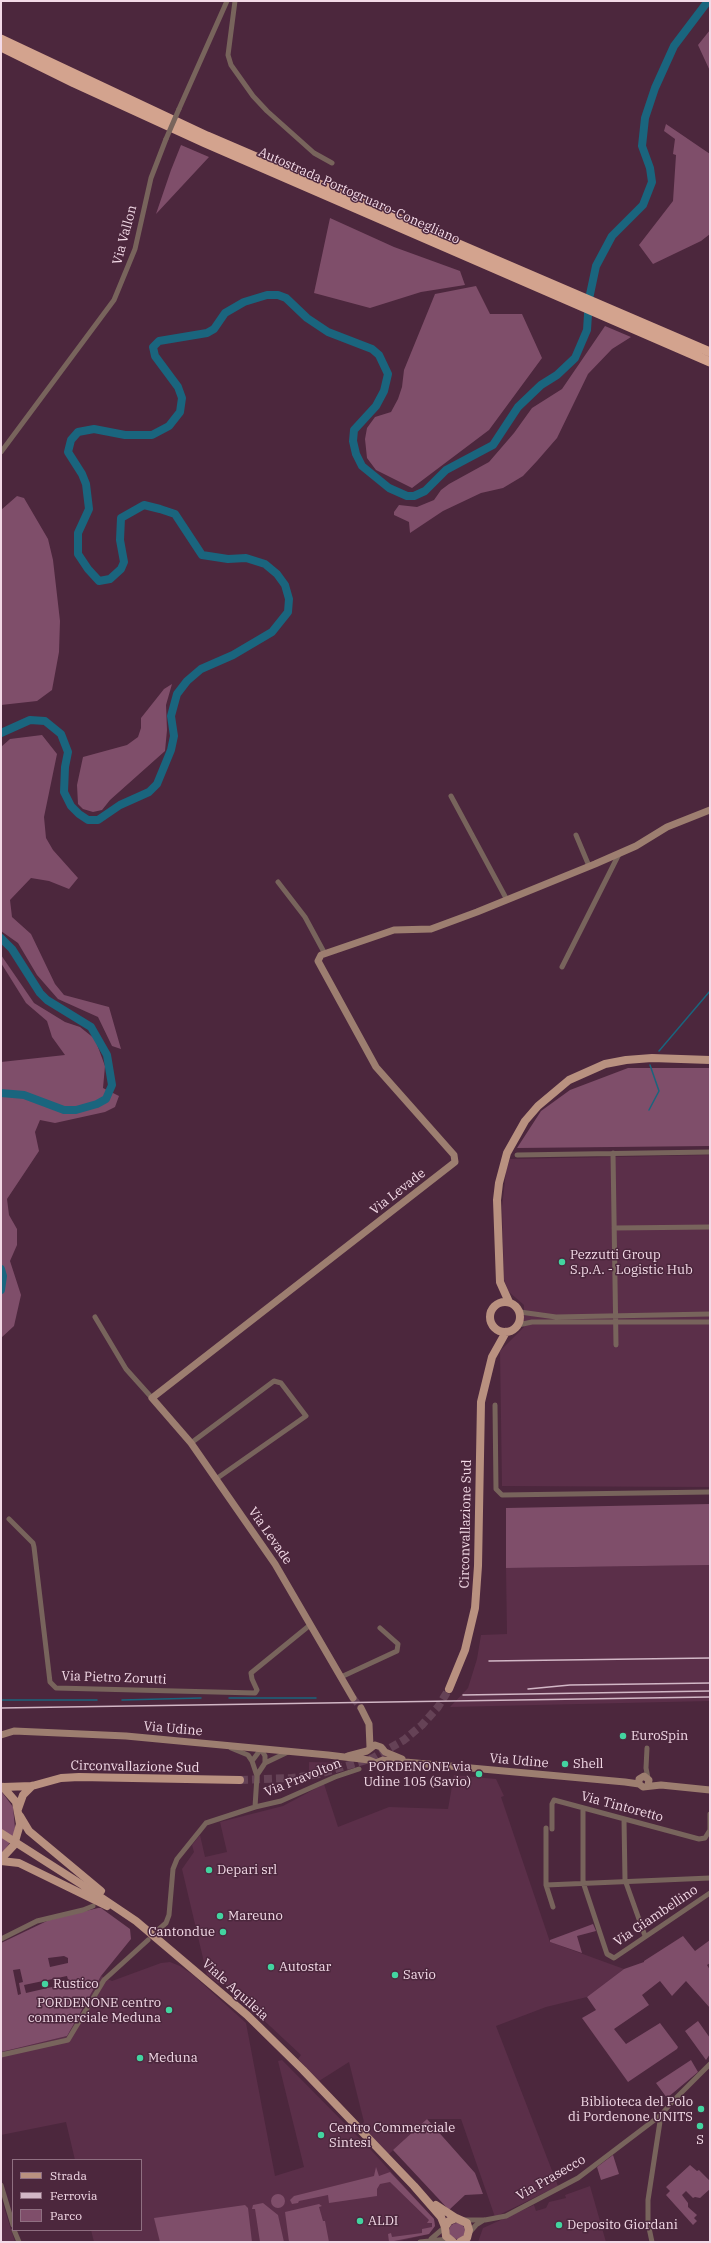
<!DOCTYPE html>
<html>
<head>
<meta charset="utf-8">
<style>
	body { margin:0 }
	#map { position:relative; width:711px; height:2243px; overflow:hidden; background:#4c273d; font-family:"IBM Plex Serif",serif }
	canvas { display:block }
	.frame { position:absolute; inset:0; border:2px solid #f3dae7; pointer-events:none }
	.legend { position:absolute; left:12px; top:2159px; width:130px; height:72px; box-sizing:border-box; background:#4c273d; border:1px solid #8f6f81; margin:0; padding:5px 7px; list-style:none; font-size:12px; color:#f3dae7 }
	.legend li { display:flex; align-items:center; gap:8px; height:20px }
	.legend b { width:20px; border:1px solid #8f6f81 }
</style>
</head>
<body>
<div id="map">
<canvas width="711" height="2243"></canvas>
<div class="frame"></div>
<ul class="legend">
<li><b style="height:5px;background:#b99180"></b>Strada</li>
<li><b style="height:5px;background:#d2b7c6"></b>Ferrovia</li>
<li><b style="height:11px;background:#7f4e6a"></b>Parco</li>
</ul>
</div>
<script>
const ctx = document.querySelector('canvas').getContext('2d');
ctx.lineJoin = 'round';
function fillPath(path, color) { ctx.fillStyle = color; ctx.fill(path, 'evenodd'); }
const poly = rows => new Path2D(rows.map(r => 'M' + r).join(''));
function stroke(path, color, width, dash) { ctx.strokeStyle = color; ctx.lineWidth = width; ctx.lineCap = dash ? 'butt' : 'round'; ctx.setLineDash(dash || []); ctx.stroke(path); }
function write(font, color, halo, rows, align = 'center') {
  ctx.font = font + ' "IBM Plex Serif",serif'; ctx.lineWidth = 3; ctx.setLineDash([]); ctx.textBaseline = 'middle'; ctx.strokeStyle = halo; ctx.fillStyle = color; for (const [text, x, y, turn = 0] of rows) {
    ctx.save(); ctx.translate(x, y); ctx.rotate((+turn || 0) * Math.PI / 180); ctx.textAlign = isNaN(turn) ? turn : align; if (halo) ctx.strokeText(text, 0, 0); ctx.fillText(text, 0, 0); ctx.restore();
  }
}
fillPath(poly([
	[710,1155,710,1487,502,1486,500,1351,524,1327,524,1305,509,1292,504,1280,502,1207,506,1171,510,1159],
	[710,1565,710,1701,450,1707,468,1688,477,1659,481,1635,507,1634,506,1568],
	[309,1762,342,1763,342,1765,309,1773],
	[454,1775,496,1779,504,1796,501,1797,550,1942,624,1969,587,1997,546,2007,496,2026,558,2186,495,2217,461,2119,427,2119,388,2155,361,2125,364,2122,349,2062,319,2081,298,2059,301,2055,225,1984,218,1983,207,1975,182,1869,194,1852,192,1845,200,1835,205,1857,227,1852,220,1822,283,1806,324,1784,338,1827,389,1807,448,1809],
	[170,1962,180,1966,193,1975,246,2023,275,2176,304,2167,278,2061,282,2060,371,2150,434,2219,435,2226,429,2234,396,2242,94,2242,91,2230,141,2230,141,2160,75,2160,66,2122,1,2135,1,2052,67,2036,101,1976,112,1981,161,1963],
	[590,2186,606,2242,478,2242,483,2228,534,2205,536,2211,546,2208,549,2202,566,2198,565,2195],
	[1,2198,15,2242,1,2242]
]), '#5b2f49');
fillPath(poly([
	[710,30,710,71,698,45],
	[666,124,710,154,710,234,701,241,653,264,639,245,673,201,676,155,673,154,675,139,664,131],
	[181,145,209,157,156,214,171,170],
	[330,218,394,247,460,271,465,285,421,292,370,308,314,293],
	[476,286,490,314,522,314,542,358,489,430,412,488,376,470,367,458,365,439,367,428,375,417,391,412,398,399,402,387,404,370,435,294],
	[605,326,631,337,612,349,588,374,557,438,537,461,523,476,503,488,481,493,443,511,410,533,409,522,394,515,394,512,399,505,417,507,434,500,441,490,449,484,489,462,514,433,532,408,562,389],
	[17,496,24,498,48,539,53,560,60,621,59,652,52,690,37,701,1,705,1,510],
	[172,684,166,705,167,730,165,751,110,800,102,810,93,812,83,809,78,804,77,785,83,757,127,745,138,737,141,728,141,718,164,689],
	[42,735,57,754,44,817,46,838,53,850,78,878,69,889,49,881,31,878,10,900,12,917,31,934,55,984,64,995,109,1007,121,1049,112,1046,98,1017,58,999,37,975,18,943,1,931,1,747,10,739],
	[1,955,34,1003,65,1022,80,1027,95,1039,105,1066,103,1088,119,1096,115,1107,105,1112,55,1123,40,1120,35,1132,39,1151,7,1199,9,1215,17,1229,17,1245,10,1261,21,1295,14,1326,1,1338,1,1062,65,1055,52,1037,47,1021,26,1003,1,963],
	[628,1068,710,1068,710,1146,517,1148,541,1111,570,1090],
	[710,1504,710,1565,506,1568,506,1508],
	[1,1791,13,1807,15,1828,13,1838,1,1855],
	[98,1908,101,1908,130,1929,131,1939,101,1976,67,2036,1,2052,1,1943,49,1920],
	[64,1956,68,1958,68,1963,50,1967,48,1958],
	[20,1969,23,1982,19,1983,21,1994,18,1995,13,1970],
	[67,1976,69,1983,26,1993,24,1985],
	[593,1924,596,1931,577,1936,582,1953,550,1942,550,1940],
	[683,1936,695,1951,710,1940,710,1963,707,1965,710,1970,710,2008,686,1981,672,1996,660,1981,642,1995,649,2005,614,2029,626,2044,660,2023,678,2047,677,2049,628,2082,582,2018,596,2010,587,1997,624,1969,644,1962,644,1961],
	[698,2021,710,2038,710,2054,706,2060,685,2031],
	[691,2060,698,2072,667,2098,656,2083],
	[427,2119,475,2173,483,2194,465,2195,449,2210,393,2150],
	[613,2155,619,2174,601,2180,597,2167],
	[690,2165,697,2171,699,2170,710,2181,710,2189,700,2198,695,2197,693,2198,686,2191,682,2195,688,2203,688,2207,697,2215,694,2218,697,2221,693,2225,666,2195,670,2191,666,2187],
	[376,2167,379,2176,390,2172,434,2219,435,2226,429,2234,389,2242,388,2234,391,2233,392,2237,422,2233,422,2229,432,2227,432,2223,427,2223,429,2220,390,2182,380,2184,377,2189,377,2196,329,2203,328,2195,299,2201,298,2203,292,2204,290,2200,294,2196,374,2176],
	'271 2201a7 7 0 1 1 14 0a7 7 0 1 1-14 0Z',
	[263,2203,278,2215,284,2242,260,2242,255,2209,252,2209,253,2205],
	[319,2204,322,2206,319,2207,323,2221,325,2221,329,2242,289,2242,285,2212],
	[245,2205,248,2208,252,2242,160,2242,154,2218],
	'449 2231a8 8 0 1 1 16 0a8 8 0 1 1-16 0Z'
]), '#7f4e6a');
stroke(poly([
	[659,1051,710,991],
	[649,1110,659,1091,650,1065],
	[229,1698,316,1698],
	[1,1700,97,1700],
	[122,1700,201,1698]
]), '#1a657e', 1.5);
stroke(poly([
	[1,733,30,720,45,721,61,734,68,752,65,767,64,792,71,806,79,814,88,820,98,820,120,805,149,792,157,784,171,750,174,736,171,716,177,694,187,681,201,669,233,655,272,632,288,612,289,599,285,585,277,574,265,564,246,558,228,559,202,555,175,514,160,509,144,505,121,518,120,540,124,562,121,569,110,579,99,581,88,569,78,554,78,533,89,509,86,484,82,474,68,452,71,440,78,432,94,429,125,435,152,435,169,426,180,412,182,398,178,387,155,356,153,347,159,341,207,333,214,329,225,313,244,302,267,295,278,295,286,298,307,318,328,332,372,349,379,355,388,374,384,391,376,406,354,430,353,441,356,454,362,466,389,488,407,496,414,496,425,491,446,470,493,445,518,407,541,385,557,375,575,358,587,330,589,299,596,266,612,236,643,205,652,182,650,168,642,146,645,118,655,88,674,46,708,1],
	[1,938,12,949,40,993,47,1000,91,1027,107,1055,112,1085,106,1099,97,1104,76,1110,64,1110,24,1095,1,1093],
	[1,1269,3,1276,1,1290]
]), '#1a657e', 8);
stroke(poly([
	[353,1698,361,1708]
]), '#654256', 7, [7, 3.5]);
stroke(poly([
	[240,1780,292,1778,319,1774,373,1758,404,1740,422,1725,438,1707,449,1689]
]), '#654256', 8, [8, 4]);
stroke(poly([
	[235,1,228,55,231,65,253,96,267,111,314,153,332,163],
	[179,109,227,1],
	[1,452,114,300,135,249,151,178,166,139],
	[451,796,507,900],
	[576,835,589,866],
	[278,882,305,917,325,954],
	[562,967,619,854],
	[613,1153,616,1345],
	[517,1155,710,1152],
	[614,1228,710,1227],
	[520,1312,556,1317,710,1314],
	[95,1317,126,1369,152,1398],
	[518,1325,532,1322,710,1322],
	[495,1405,496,1489,502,1495,710,1492],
	[191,1443,274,1381,281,1383,306,1416,216,1479],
	[9,1519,33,1543,34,1547,50,1682,56,1688,255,1693,257,1690,252,1679,251,1673,310,1625],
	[341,1677,397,1651,398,1644,380,1628],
	[231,1748,248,1755,252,1761],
	[647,1748,646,1768,648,1778],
	[257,1775,265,1763,288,1752],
	[255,1807,281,1801,335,1777,359,1769],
	[583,1808,583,1882,607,1954,614,1958,710,1893],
	[710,1814,710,1830],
	[624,1819,625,1880,645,1936],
	[546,1828,546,1885,710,1878],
	[552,1829,552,1804,554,1800,699,1839,705,1838,710,1830],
	[546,1885,553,1907],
	[158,1930,166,1923,169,1915,173,1869,177,1859,206,1823,255,1807,257,1776,252,1761,261,1749,265,1756,265,1763],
	[1,1939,37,1921,83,1910,93,1906],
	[1,2055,68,2040,104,1980,148,1940],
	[1,2185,13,2225],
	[464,2220,485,2220,506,2216,578,2178,661,2115,672,2102,710,2064],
	[14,2230,19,2242],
	[469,2233,476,2225,484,2220],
	[431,2239,445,2227],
	[420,2242,448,2239],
	[652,2242,648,2223,648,2200,661,2115]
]), '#78645c', 5);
stroke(poly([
	[353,1698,275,1564,191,1443,152,1398,455,1162,454,1155,376,1067,318,961,321,955,394,930,431,929,477,912,595,864,636,846,667,827,710,810],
	[361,1708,369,1724,370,1747],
	[1,1735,14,1731,126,1736,328,1755,369,1760,376,1763,383,1760,625,1782,639,1784,643,1787,661,1785,710,1790],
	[348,1756,367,1751,375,1745,381,1747,385,1752,402,1759],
	[639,1784,639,1779,644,1776,649,1780,648,1785]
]), '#9d7e70', 7);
stroke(poly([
	'490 1317a15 15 0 1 1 30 0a15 15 0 1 1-30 0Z',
	[509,1302,500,1282,497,1200,499,1183,507,1153,525,1121,538,1106,569,1080,605,1064,626,1060,652,1058,710,1060],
	[449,1689,465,1650,475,1608,478,1566,481,1402,492,1357,506,1332],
	[3,1787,32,1786,61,1778,79,1777,240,1780],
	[18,1809,23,1795,32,1786],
	[20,1816,29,1831,101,1891],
	[1,1859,14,1845,20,1824,16,1802,3,1787],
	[1,1861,19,1863,107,1906],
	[84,1886,136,1921,247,2015,303,2070,414,2186,441,2217,445,2227],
	[436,2205,456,2218],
	[453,2242,446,2236,445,2227,449,2221,456,2218,467,2223,469,2230,467,2238,460,2242]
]), '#b99180', 8);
stroke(poly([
	[1,39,207,136,710,352],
	[1,47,74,83,205,143,710,362]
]), '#d3a38e', 9);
stroke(poly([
	[489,1661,710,1658],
	[528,1689,570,1685,710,1683],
	[463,1695,710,1691],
	[1,1708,710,1697]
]), '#d2b7c6', 1.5);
stroke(poly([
	[166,139,179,109]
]), '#78645c', 5);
stroke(poly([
	[1,1833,84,1886]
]), '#b99180', 8);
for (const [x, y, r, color] of [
	[562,1262,4,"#43d4a0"],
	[623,1736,4,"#43d4a0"],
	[565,1764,4,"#43d4a0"],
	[479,1774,4,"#43d4a0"],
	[209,1870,4,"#43d4a0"],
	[220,1916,4,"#43d4a0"],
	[223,1932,4,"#43d4a0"],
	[271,1967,4,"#43d4a0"],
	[395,1975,4,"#43d4a0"],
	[45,1984,4,"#43d4a0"],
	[169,2010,4,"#43d4a0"],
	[140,2058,4,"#43d4a0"],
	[701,2109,4,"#43d4a0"],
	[700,2126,4,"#43d4a0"],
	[321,2135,4,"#43d4a0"],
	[360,2221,4,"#43d4a0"],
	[559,2225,4,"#43d4a0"]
]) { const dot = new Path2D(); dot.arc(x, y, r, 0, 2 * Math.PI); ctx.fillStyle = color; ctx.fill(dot); stroke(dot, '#4c273d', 1.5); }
write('13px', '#f3dae7', '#4c273d', [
	["Autostrada Portogruaro-Conegliano",359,196,24],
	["Via Vallon",125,235,-75],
	["Via Levade",398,1192,-38],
	["Circonvallazione Sud",466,1524,-89],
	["Via Levade",270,1536,55],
	["Via Pietro Zorutti",114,1678,2],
	["Via Udine",173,1729,5],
	["Via Udine",519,1761,5],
	["Circonvallazione Sud",135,1767,1],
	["Via Pravolton",303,1778,-22],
	["Via Tintoretto",622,1807,15],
	["Via Giambellino",656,1916,-34],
	["Viale Aquileia",235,1990,42],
	["Via Prasecco",551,2178,-30]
]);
write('13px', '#f3dae7', '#4c273d', [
	["Pezzutti Group",570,1255],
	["S.p.A. - Logistic Hub",570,1270],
	["EuroSpin",631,1736],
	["Shell",573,1764],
	["PORDENONE via",471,1767,"right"],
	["Udine 105 (Savio)",471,1782,"right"],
	["Depari srl",217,1870],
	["Mareuno",228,1916],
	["Cantondue",215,1932,"right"],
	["Autostar",279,1967],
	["Savio",403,1975],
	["Rustico",53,1984],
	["PORDENONE centro",161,2003,"right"],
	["commerciale Meduna",161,2018,"right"],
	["Meduna",148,2058],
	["Biblioteca del Polo",693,2102,"right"],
	["di Pordenone UNITS",693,2117,"right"],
	["Centro Commerciale",329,2128],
	["Sintesi",329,2143],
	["S",700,2140,"center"],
	["ALDI",368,2221],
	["Deposito Giordani",567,2225]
], 'left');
</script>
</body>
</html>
